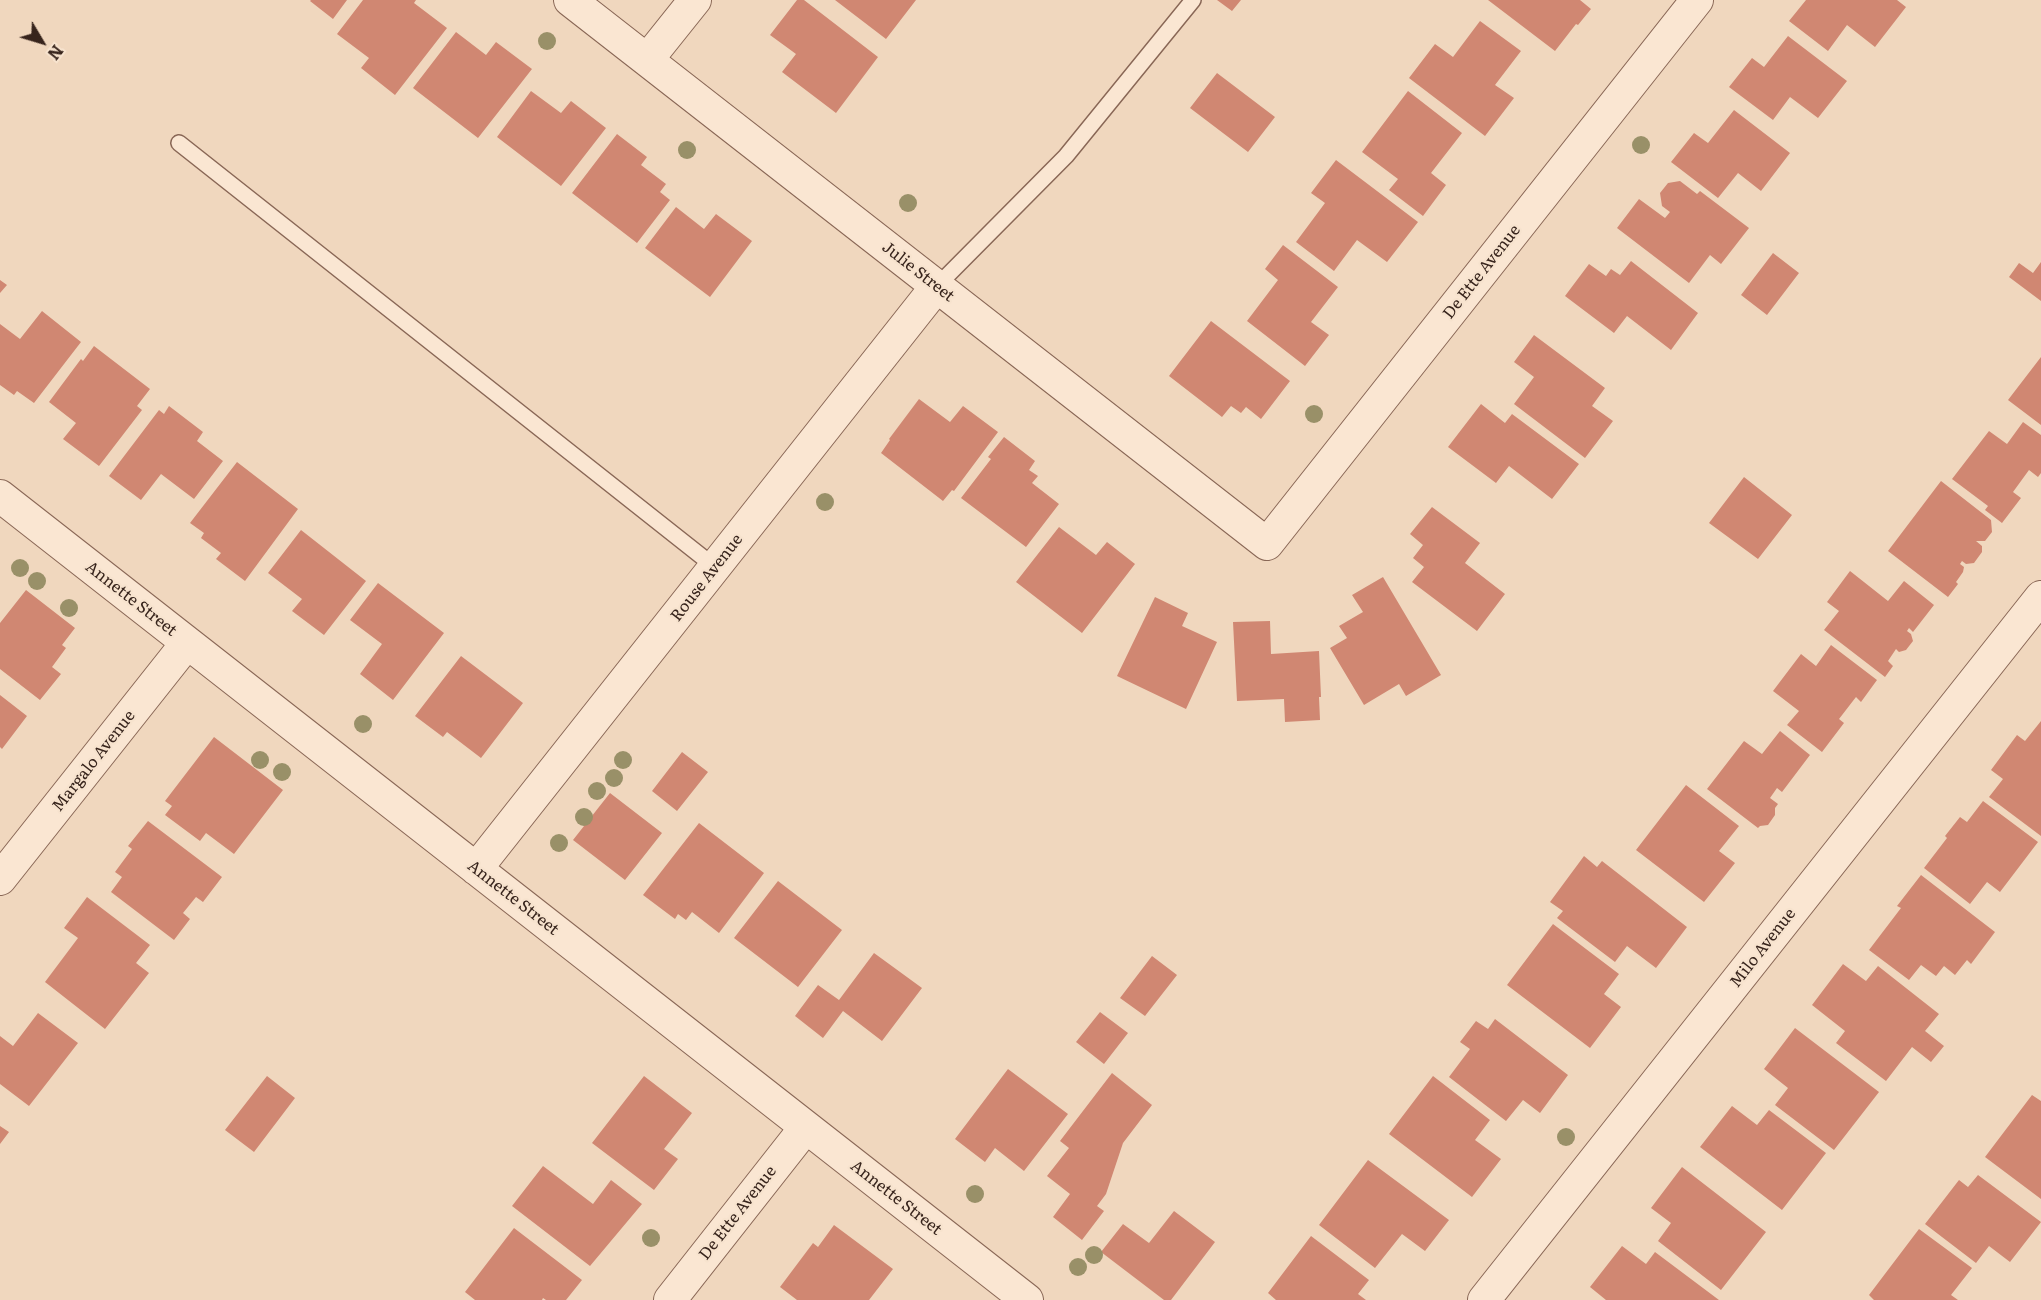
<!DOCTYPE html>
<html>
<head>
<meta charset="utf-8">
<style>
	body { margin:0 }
	#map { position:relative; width:2041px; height:1300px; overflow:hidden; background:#f0d7be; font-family:Literata,serif }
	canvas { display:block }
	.north { position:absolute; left:12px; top:12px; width:60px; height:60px; -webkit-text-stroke:4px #f7e3ce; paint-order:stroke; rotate:128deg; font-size:16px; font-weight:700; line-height:24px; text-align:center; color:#37241c }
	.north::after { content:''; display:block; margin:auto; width:21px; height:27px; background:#37241c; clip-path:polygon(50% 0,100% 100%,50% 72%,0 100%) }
</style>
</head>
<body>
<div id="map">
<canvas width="2041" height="1300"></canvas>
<div class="north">N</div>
</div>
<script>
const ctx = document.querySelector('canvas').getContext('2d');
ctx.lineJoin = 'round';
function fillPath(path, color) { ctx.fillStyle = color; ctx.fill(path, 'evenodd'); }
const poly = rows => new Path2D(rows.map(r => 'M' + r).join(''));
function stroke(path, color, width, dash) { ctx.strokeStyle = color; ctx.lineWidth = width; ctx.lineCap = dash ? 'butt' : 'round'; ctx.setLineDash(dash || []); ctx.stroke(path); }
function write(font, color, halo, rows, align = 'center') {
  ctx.font = font + ' Literata,serif'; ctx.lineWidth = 4.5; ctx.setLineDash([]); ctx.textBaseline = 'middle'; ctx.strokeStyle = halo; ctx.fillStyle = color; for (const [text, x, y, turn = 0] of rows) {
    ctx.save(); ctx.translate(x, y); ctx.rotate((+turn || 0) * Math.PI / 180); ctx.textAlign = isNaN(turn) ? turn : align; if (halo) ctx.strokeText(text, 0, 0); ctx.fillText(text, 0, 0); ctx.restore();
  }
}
fillPath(poly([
	[311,0,347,0,333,19,310,1],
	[363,0,416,0,414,3,447,28,395,95,361,68,369,58,337,34],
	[797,0,804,0,878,57,836,113,782,72,796,54,770,35],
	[835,0,916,0,886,39],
	[1217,0,1241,0,1232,11],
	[1488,0,1580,0,1591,9,1578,25,1576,24,1555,51],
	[1806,0,1897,0,1906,7,1875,47,1847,25,1828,51,1789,21],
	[1480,21,1521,51,1495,85,1514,98,1485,136,1409,78,1435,44,1453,57],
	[456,32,486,55,496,42,532,69,478,138,413,88],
	[1788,36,1847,81,1818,118,1790,97,1773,120,1729,87,1752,58,1764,67],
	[1217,73,1275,117,1248,152,1190,108],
	[531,91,561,113,571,101,606,128,561,186,497,137],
	[1408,91,1462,133,1431,173,1446,185,1423,216,1389,190,1398,179,1362,152],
	[1734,110,1790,153,1761,191,1738,173,1718,198,1671,162,1694,133,1708,143],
	[617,134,647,157,641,165,666,184,660,192,670,200,637,243,572,193],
	[1336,160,1418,222,1387,262,1357,240,1334,271,1296,242,1325,203,1311,193],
	[1680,181,1697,194,1700,191,1749,228,1721,264,1710,255,1689,283,1617,228,1639,199,1665,218,1670,212,1662,206,1660,193,1668,183],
	[676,207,704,229,716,214,752,241,710,297,645,248],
	[1283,245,1338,287,1311,322,1329,335,1305,366,1247,321,1278,280,1265,269],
	[1773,253,1799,273,1767,315,1741,295],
	[1631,261,1698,313,1671,350,1627,316,1614,333,1565,296,1589,264,1606,276,1611,269,1620,275],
	[2041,262,2041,301,2009,277,2019,263,2033,273],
	[0,280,7,285,0,293],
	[42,311,81,342,34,403,17,391,14,395,0,385,0,324,20,339],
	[1211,321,1290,381,1261,419,1246,407,1241,413,1231,406,1222,417,1169,376],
	[1534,335,1605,388,1592,406,1613,421,1585,458,1514,404,1534,377,1514,362],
	[94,346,150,389,137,406,142,410,99,466,63,439,76,423,49,402,81,359,83,361],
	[2041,357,2041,425,2008,400],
	[919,399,950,422,963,406,998,432,954,491,952,490,943,501,881,453,890,440,889,439],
	[1481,404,1505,423,1512,414,1579,464,1552,499,1509,466,1496,483,1448,447],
	[169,406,203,432,197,441,223,461,194,499,161,474,141,500,109,476,159,410,164,414],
	[2023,422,2041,435,2041,473,2038,477,2029,470,2013,492,2021,498,2002,523,1985,510,1988,506,1952,479,1989,431,2007,444],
	[1004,437,1035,461,1029,470,1038,476,1032,483,1059,504,1026,547,961,498,991,459,988,457],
	[237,462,298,509,245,581,216,559,221,553,201,538,204,533,190,523],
	[1744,477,1792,515,1758,559,1709,523],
	[1941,481,1991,520,1992,532,1985,541,1976,541,1982,546,1982,552,1974,563,1966,564,1962,561,1960,564,1964,567,1963,572,1956,582,1958,584,1948,597,1888,551],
	[1432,507,1480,543,1465,563,1505,594,1477,631,1412,582,1424,567,1413,558,1423,545,1410,534],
	[1059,527,1096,555,1107,542,1135,564,1082,633,1016,582],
	[301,530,366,581,324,635,292,611,302,599,268,573],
	[1850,571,1888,601,1904,581,1934,605,1913,632,1909,628,1907,631,1911,634,1913,641,1906,650,1899,652,1896,649,1888,661,1893,666,1885,677,1824,630,1839,611,1827,602],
	[1383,577,1441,675,1406,696,1399,684,1364,705,1330,648,1347,638,1339,626,1363,612,1352,595],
	[378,583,444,633,393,700,360,674,382,644,350,620],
	[26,590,75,628,62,645,66,648,52,667,61,674,40,700,0,669,0,623],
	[1155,597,1188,613,1182,626,1217,642,1186,709,1117,676],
	[1270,621,1271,654,1319,651,1321,697,1319,697,1320,720,1285,722,1284,699,1237,701,1233,622],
	[1831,645,1877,680,1861,702,1856,697,1839,719,1844,723,1822,752,1787,725,1799,711,1773,691,1801,654,1816,666],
	[461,656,523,703,481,758,447,732,443,737,415,716],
	[0,695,27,716,2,749,0,747],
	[2041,721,2041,836,1989,797,2003,779,1991,770,2017,735,2025,741],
	[1780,731,1810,755,1782,792,1777,788,1770,798,1778,804,1775,808,1775,815,1768,825,1760,826,1758,828,1707,789,1744,741,1762,754],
	[214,737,283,790,234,854,206,833,200,841,165,815,172,806,165,801],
	[682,752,708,772,677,811,652,791],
	[1686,785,1739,826,1719,851,1735,863,1704,902,1636,850],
	[610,793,662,833,625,880,573,840],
	[1983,801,2038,842,2000,892,1987,882,1970,904,1924,868,1947,838,1945,836,1960,817,1967,822],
	[148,821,222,877,203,902,196,897,183,913,190,919,174,940,111,892,122,877,115,872,132,849,128,846],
	[699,823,764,873,719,933,692,912,686,920,678,914,675,919,643,895],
	[1584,856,1597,867,1602,861,1687,927,1656,968,1627,946,1615,962,1557,918,1563,911,1550,902],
	[1921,875,1995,932,1971,964,1967,960,1955,975,1944,966,1936,976,1921,965,1909,980,1869,950,1901,908,1897,906],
	[778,881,842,930,798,987,734,938],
	[87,897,150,945,136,963,149,973,105,1029,45,982,78,938,64,928],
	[1553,924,1619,974,1604,994,1621,1007,1590,1048,1507,985],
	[874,953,922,988,882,1041,843,1011,823,1038,795,1016,818,985,839,1000],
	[1152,956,1177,975,1145,1016,1120,998],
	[1843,964,1866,981,1878,966,1939,1014,1925,1031,1944,1046,1931,1062,1912,1047,1886,1081,1836,1043,1845,1031,1812,1005],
	[1100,1012,1128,1033,1104,1064,1076,1042],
	[38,1013,78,1043,29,1106,0,1084,0,1036,13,1046],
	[1495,1019,1568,1075,1540,1113,1523,1100,1506,1121,1449,1077,1470,1049,1460,1042,1476,1021,1488,1029],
	[1795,1028,1879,1092,1834,1150,1775,1105,1788,1088,1764,1069],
	[1008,1069,1068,1114,1024,1171,995,1148,985,1162,955,1139],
	[1112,1073,1152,1105,1123,1143,1106,1194,1097,1206,1104,1211,1082,1240,1053,1217,1070,1194,1047,1176,1069,1148,1060,1141],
	[267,1076,295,1098,254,1152,225,1130],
	[644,1076,692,1113,664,1149,678,1159,654,1190,592,1143],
	[1433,1076,1490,1120,1475,1140,1501,1159,1472,1197,1389,1134],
	[2032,1095,2041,1101,2041,1199,1985,1157],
	[1732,1106,1757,1125,1769,1110,1826,1153,1782,1210,1700,1147],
	[0,1126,9,1132,0,1144],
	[1368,1160,1449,1220,1425,1251,1402,1234,1375,1268,1319,1225],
	[543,1166,593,1204,611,1180,642,1204,590,1266,512,1206],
	[1682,1167,1766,1232,1721,1290,1658,1241,1671,1223,1651,1208],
	[1978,1175,2041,1222,2010,1262,1989,1246,1976,1263,1925,1224,1959,1180,1968,1187],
	[1174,1211,1215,1242,1171,1300,1164,1300,1101,1252,1123,1224,1149,1243],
	[834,1225,893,1269,869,1300,797,1300,780,1287,813,1243,818,1247],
	[514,1228,582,1280,566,1300,546,1300,543,1298,542,1300,475,1300,465,1292],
	[1919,1229,1972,1268,1951,1295,1958,1300,1874,1300,1869,1295],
	[1311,1236,1369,1280,1358,1294,1366,1300,1276,1300,1268,1293],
	[1622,1246,1646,1264,1655,1252,1719,1300,1606,1300,1590,1287]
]), '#d08772');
const service = poly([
	[179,143,715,567],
	[937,286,1066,156,1193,0]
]);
const minor = poly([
	[570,0,1267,544,1697,0],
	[647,60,695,0],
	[0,496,1027,1300],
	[476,869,937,286],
	[0,879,187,643],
	[670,1300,806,1127],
	[1484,1300,2041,597]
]);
stroke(service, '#896756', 18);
stroke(minor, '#896756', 34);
stroke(service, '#fae6d2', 15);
stroke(minor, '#fae6d2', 32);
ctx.fillStyle = '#999068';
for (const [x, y] of [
	[547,41],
	[1641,145],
	[687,150],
	[908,203],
	[1314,414],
	[825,502],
	[20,568],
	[37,581],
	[69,608],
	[363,724],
	[260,760],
	[623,760],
	[282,772],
	[614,778],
	[597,791],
	[584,817],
	[559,843],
	[1566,1137],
	[975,1194],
	[651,1238],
	[1094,1255],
	[1078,1267]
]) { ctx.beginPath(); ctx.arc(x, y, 9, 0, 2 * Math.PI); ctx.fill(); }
write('16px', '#37241c', '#f7e3ce', [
	["Julie Street",918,272,38],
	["De Ette Avenue",1482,272,-52],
	["Rouse Avenue",707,578,-52],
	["Annette Street",131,599,38],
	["Margalo Avenue",94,761,-52],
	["Annette Street",513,898,38],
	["Milo Avenue",1763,948,-52],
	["Annette Street",896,1198,38],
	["De Ette Avenue",738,1213,-52]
]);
</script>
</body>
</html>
